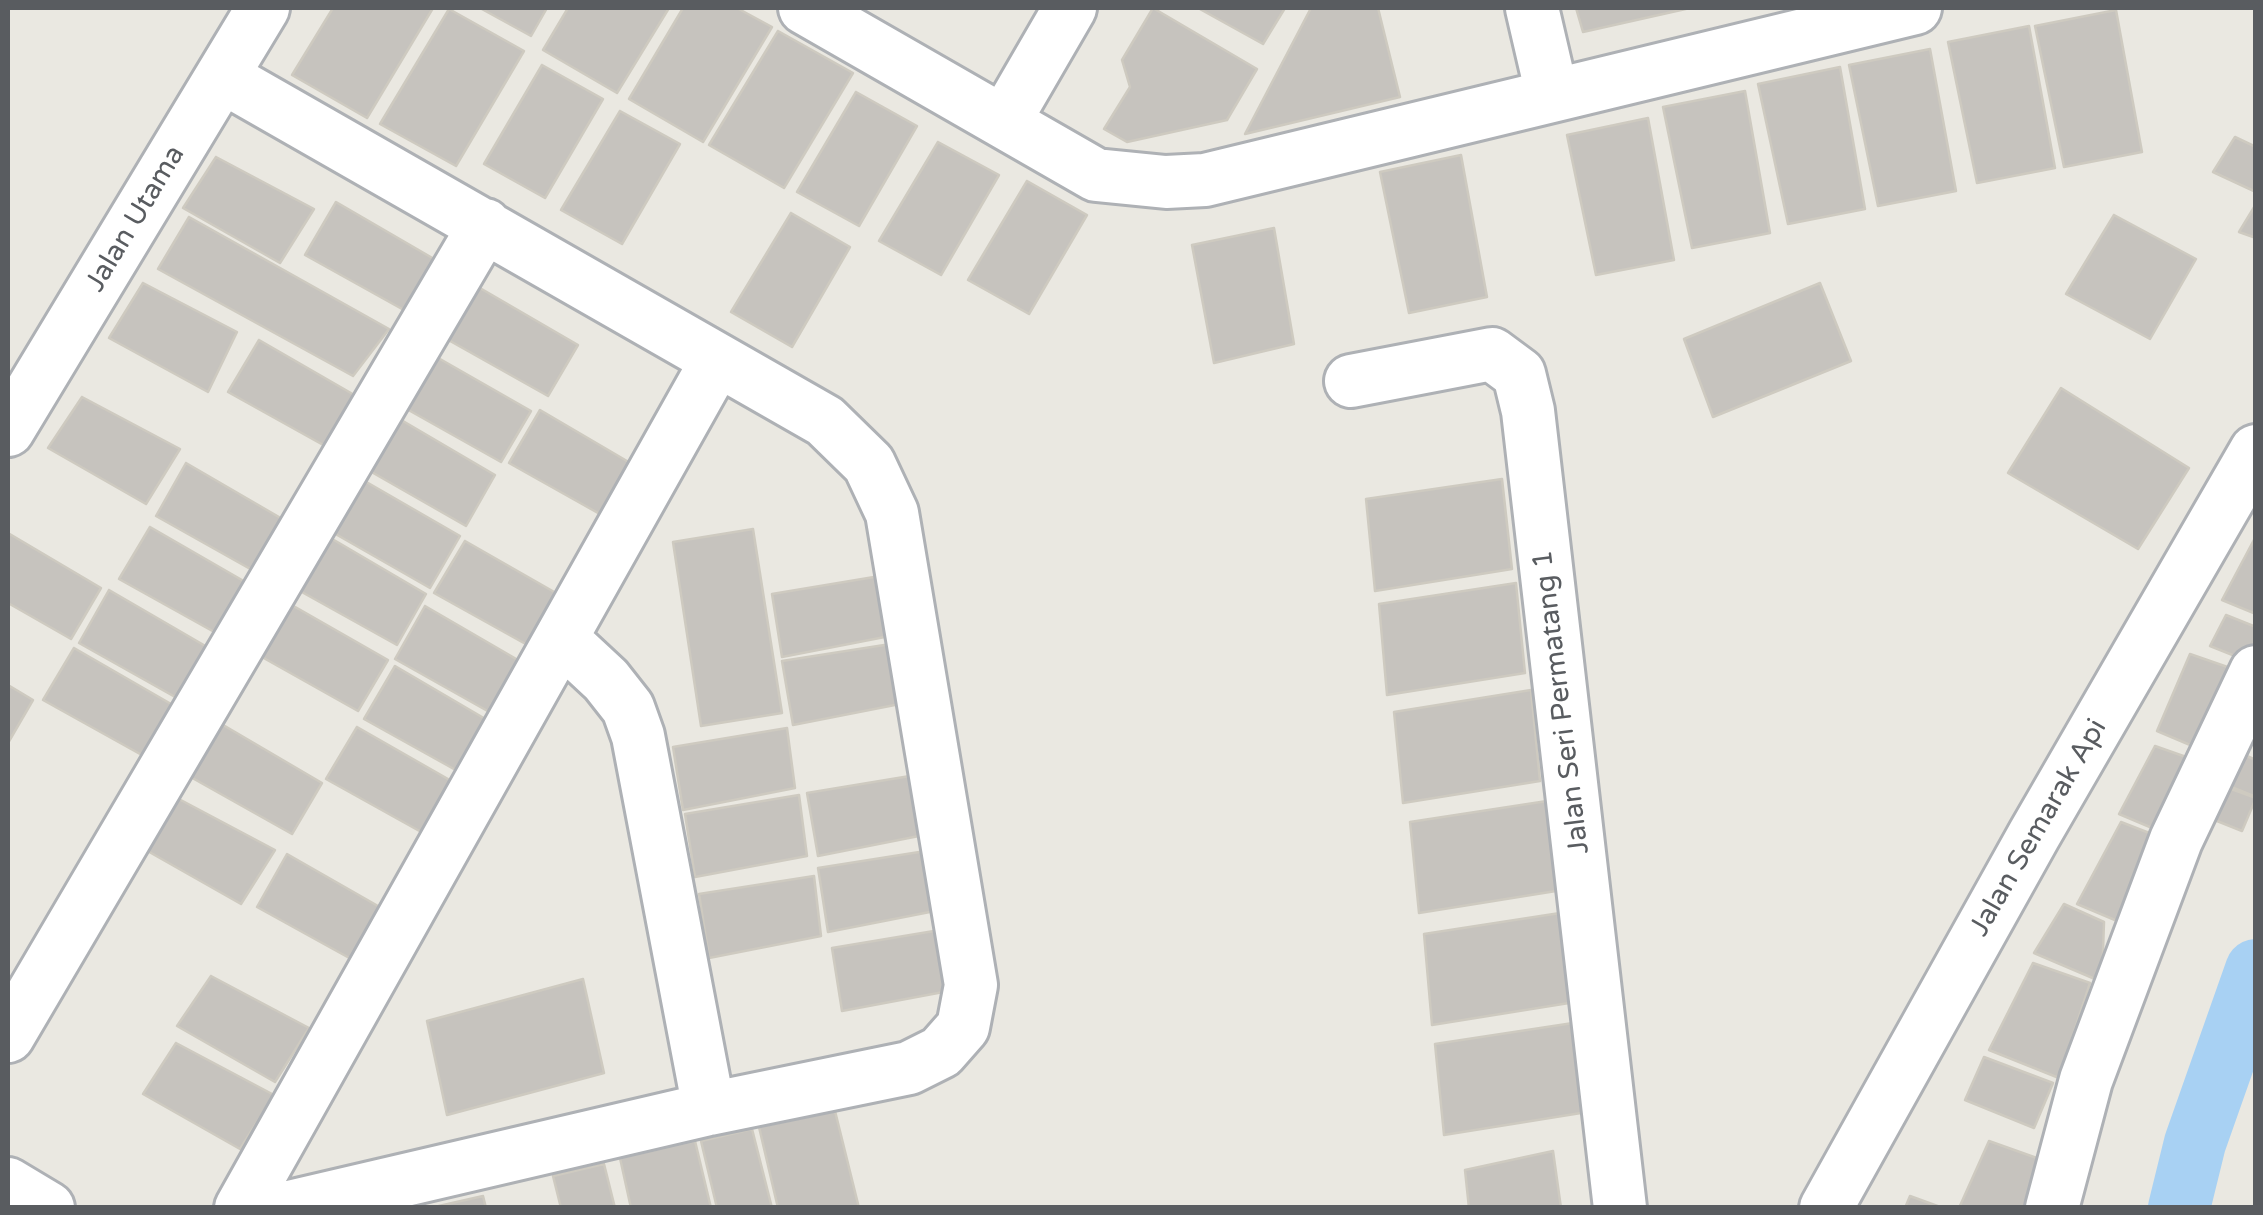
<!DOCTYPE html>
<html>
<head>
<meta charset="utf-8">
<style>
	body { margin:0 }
	#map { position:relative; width:2263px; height:1215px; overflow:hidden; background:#eae8e1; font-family:"Varela Round",sans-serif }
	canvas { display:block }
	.frame { position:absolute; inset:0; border:10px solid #595c60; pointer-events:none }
</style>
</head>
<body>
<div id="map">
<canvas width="2263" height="1215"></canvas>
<div class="frame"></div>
</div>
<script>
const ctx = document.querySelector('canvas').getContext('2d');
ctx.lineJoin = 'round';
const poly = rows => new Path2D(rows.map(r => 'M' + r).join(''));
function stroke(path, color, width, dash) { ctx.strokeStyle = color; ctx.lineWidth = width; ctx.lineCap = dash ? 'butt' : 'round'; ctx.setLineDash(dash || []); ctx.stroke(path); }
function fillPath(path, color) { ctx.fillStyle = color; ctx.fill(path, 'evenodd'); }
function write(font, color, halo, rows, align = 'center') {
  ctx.font = font + ' "Varela Round",sans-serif'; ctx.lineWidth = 8; ctx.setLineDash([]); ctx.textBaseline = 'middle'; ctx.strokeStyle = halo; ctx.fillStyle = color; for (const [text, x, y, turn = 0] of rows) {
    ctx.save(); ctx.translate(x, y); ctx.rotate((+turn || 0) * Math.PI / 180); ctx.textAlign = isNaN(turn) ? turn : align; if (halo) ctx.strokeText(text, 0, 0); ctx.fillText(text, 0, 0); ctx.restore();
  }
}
stroke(poly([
	[2179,1208,2195,1143,2256,970]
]), '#a8d1f3', 62);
const building = poly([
	[333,8,433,8,367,118,292,75,333,8],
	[480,8,547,8,531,36,480,8],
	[568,8,669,8,617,93,543,50,568,8],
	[683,8,737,8,772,27,703,142,629,99,683,8],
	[1153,8,1257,69,1227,120,1127,142,1104,129,1130,87,1122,60,1153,8],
	[1198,8,1285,8,1263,44,1198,8],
	[1311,8,1378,8,1400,97,1245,134,1311,8],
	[1576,8,1690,8,1583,32,1576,8],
	[449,9,524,51,456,166,380,124,449,9],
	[2116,10,2142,152,2064,167,2035,26,2116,10],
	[2029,26,2055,168,1977,183,1948,42,2029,26],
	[778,31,853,73,784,188,709,145,778,31],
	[1930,49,1956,191,1878,206,1849,65,1930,49],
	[542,65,603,99,545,198,484,164,542,65],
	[1840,67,1865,209,1788,224,1758,84,1840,67],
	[1745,91,1770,233,1692,248,1663,107,1745,91],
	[856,92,917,126,859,226,797,192,856,92],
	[620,111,680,144,622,244,561,210,620,111],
	[1648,118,1674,260,1596,275,1567,135,1648,118],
	[2235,137,2256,147,2256,192,2213,172,2235,137],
	[938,142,999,175,941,275,879,241,938,142],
	[1461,155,1487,297,1409,313,1380,172,1461,155],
	[216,157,314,209,280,263,183,208,216,157],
	[1027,181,1087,215,1029,314,968,280,1027,181],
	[336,202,441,263,411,314,305,255,336,202],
	[2256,204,2256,238,2239,232,2256,204],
	[791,213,850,247,792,347,731,312,791,213],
	[2114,215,2196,259,2150,339,2066,294,2114,215],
	[189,217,389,329,353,376,158,269,189,217],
	[1274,228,1294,344,1214,363,1192,245,1274,228],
	[143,283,237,332,208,392,109,338,143,283],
	[1820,283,1851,361,1713,417,1684,339,1820,283],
	[473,284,578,345,548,396,443,337,473,284],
	[259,340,363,400,334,451,228,392,259,340],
	[426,351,531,411,501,462,396,403,426,351],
	[2061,388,2189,468,2138,549,2008,473,2061,388],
	[82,397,180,449,146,504,48,448,82,397],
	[540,410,644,471,614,522,509,463,540,410],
	[391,414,495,475,466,526,361,466,391,414],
	[186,463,291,524,261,575,156,516,186,463],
	[356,476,460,536,430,588,325,528,356,476],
	[1502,479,1512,569,1375,591,1366,499,1502,479],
	[150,527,254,587,225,638,119,579,150,527],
	[753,529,782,713,701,726,673,542,753,529],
	[8,533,101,588,71,639,8,603,8,533],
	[322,533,426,594,397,645,291,586,322,533],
	[2256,536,2256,614,2222,600,2256,536],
	[465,541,570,601,540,652,434,593,465,541],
	[886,575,895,635,782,657,772,594,886,575],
	[1516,583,1525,673,1387,695,1379,604,1516,583],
	[109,590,214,651,184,702,79,643,109,590],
	[283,600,388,660,358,711,253,652,283,600],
	[425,606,530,667,500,718,395,659,425,606],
	[2226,615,2256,627,2256,639,2245,660,2210,646,2226,615],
	[897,643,905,703,793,725,782,661,897,643],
	[74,648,178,708,149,759,43,700,74,648],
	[2190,654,2239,671,2202,750,2157,731,2190,654],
	[395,666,499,727,470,778,364,719,395,666],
	[8,685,33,700,8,743,8,685],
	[1531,690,1540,781,1403,803,1394,712,1531,690],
	[218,722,322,783,292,834,187,775,218,722],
	[357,727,462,787,432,838,326,779,357,727],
	[787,728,795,788,683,810,673,747,787,728],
	[2155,746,2189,758,2164,833,2119,814,2155,746],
	[2240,753,2256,760,2256,797,2224,784,2240,753],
	[922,774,929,834,818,856,807,793,922,774],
	[2223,786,2256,798,2242,831,2207,817,2223,786],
	[799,795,807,856,695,877,685,814,799,795],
	[177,798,275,850,241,904,144,849,177,798],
	[1547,801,1556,891,1419,913,1410,822,1547,801],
	[2121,822,2157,836,2122,923,2077,904,2121,822],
	[932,850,940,910,828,932,818,868,932,850],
	[287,854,392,914,362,965,257,907,287,854],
	[814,876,821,936,709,958,699,894,814,876],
	[2064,904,2104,922,2102,982,2034,953,2064,904],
	[1560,913,1569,1003,1432,1025,1424,934,1560,913],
	[946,929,954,990,842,1011,832,948,946,929],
	[2033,963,2090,983,2059,1078,1989,1050,2033,963],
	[211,976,309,1028,275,1082,177,1026,211,976],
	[583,979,604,1073,447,1115,427,1021,583,979],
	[1573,1023,1581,1113,1444,1135,1435,1044,1573,1023],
	[176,1043,274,1095,240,1149,143,1094,176,1043],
	[1984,1057,2053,1083,2034,1128,1965,1100,1984,1057],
	[835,1111,859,1208,778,1208,759,1127,835,1111],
	[752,1129,772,1208,717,1208,701,1141,752,1129],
	[695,1141,711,1208,631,1208,620,1158,695,1141],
	[1989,1141,2048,1162,2028,1208,1959,1208,1989,1141],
	[1553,1151,1561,1208,1469,1208,1465,1170,1553,1151],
	[604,1164,615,1208,561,1208,553,1176,604,1164],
	[483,1196,486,1208,430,1208,483,1196],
	[1910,1196,1943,1208,1905,1208,1910,1196]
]);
fillPath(building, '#c6c3be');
stroke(building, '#cecac0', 2.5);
const minor = poly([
	[805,8,1096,175,1166,182,1205,180,1915,8],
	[1532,8,1552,94],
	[223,77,825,421,869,464,892,513,971,985,963,1027,941,1052,909,1068,709,1109,285,1208],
	[1005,120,1070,8],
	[1351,381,1492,354,1519,374,1528,411,1620,1208],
	[8,430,263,8],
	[563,640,606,680,628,708,638,736,709,1109],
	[8,1036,485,225],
	[8,1184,48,1208],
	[241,1208,716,362],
	[1826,1208,2034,835,2256,451],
	[2052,1208,2086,1080,2176,840,2256,672]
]);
stroke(minor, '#aeb1b5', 58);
stroke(minor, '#fff', 52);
write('28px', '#595c60', '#fff', [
	["Jalan Utama",136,219,-59],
	["Jalan Seri Permatang 1",1562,702,-97],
	["Jalan Semarak Api",2039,828,-60]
]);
</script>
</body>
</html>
